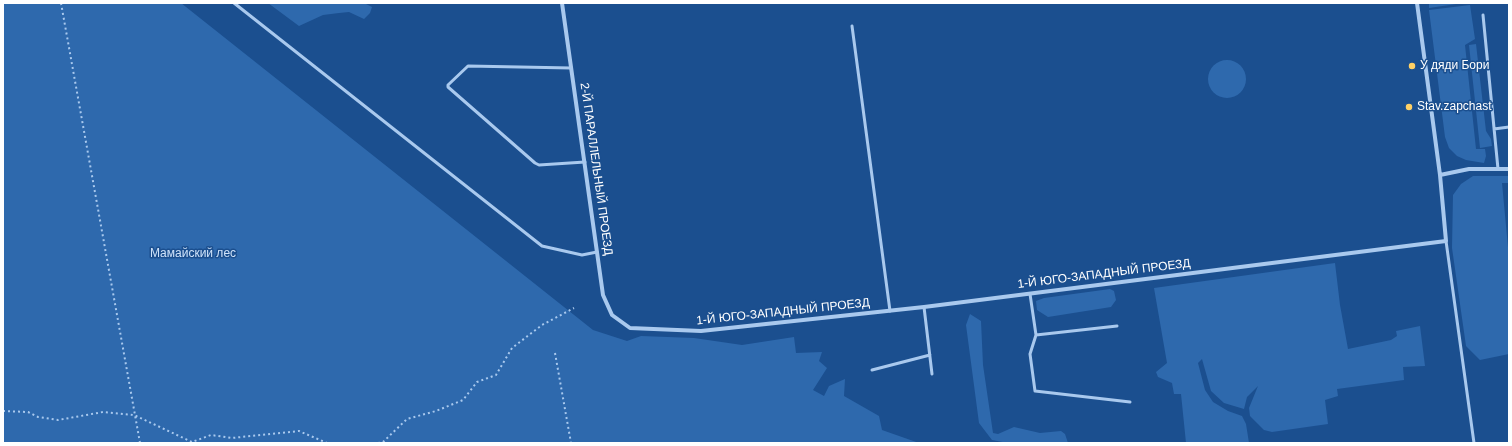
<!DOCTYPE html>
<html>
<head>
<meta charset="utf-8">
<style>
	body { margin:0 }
	#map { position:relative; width:1512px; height:446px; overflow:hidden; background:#1b4f8f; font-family:Arial,sans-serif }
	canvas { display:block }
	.frame { position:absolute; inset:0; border:4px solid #fff; pointer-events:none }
</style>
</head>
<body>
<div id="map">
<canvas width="1512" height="446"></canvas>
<div class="frame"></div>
</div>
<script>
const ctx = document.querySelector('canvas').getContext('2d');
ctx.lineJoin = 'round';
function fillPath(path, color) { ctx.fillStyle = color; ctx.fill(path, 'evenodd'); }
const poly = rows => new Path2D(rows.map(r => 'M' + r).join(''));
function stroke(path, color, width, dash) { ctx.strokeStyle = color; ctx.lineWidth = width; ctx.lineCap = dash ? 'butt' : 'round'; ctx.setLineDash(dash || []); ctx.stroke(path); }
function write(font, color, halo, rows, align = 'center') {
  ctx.font = font + ' Arial,sans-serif'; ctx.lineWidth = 3; ctx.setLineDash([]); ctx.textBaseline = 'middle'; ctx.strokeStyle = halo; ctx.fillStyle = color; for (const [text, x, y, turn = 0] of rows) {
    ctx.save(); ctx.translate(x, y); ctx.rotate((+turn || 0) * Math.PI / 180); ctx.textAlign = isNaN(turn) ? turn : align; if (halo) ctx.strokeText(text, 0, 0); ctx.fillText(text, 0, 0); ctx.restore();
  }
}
fillPath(poly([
	[3,3,181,3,593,330,627,341,641,336,694,338,742,345,794,337,796,353,822,352,819,361,827,368,813,390,824,396,829,386,845,379,844,396,879,416,882,430,919,443,3,443],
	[268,3,364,3,372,7,370,13,364,19,349,12,339,13,323,15,299,26],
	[1429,3,1463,3,1429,8],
	[1470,5,1475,39,1465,45,1476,149,1485,149,1486,156,1484,163,1466,160,1457,156,1449,148,1445,137,1429,10],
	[1476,44,1486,131,1491,139,1492,146,1480,148,1469,45],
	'1208 79a19 19 0 1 1 38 0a19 19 0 1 1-38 0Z',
	[1473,176,1509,176,1509,183,1502,183,1509,258,1509,354,1480,360,1466,346,1452,248,1453,195,1461,184],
	[1335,263,1340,305,1348,349,1391,340,1397,336,1396,331,1420,326,1425,366,1403,367,1404,380,1337,389,1338,396,1325,400,1328,424,1272,432,1264,430,1250,416,1249,408,1258,386,1247,397,1244,409,1224,403,1211,391,1202,359,1198,363,1205,390,1213,402,1228,411,1242,416,1246,424,1249,443,1186,443,1181,394,1174,394,1172,383,1158,377,1156,372,1167,363,1154,288],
	[1110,289,1114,291,1116,300,1111,307,1048,317,1037,310,1036,301,1044,298],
	[970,314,981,321,983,365,993,433,998,434,1014,427,1040,433,1061,431,1065,434,1068,443,1008,443,992,440,979,423,966,325]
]), '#2e69ad');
stroke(poly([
	[61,3,140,443],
	[555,353,571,443],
	[3,411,28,412,38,417,58,420,103,412,134,415,192,442,211,435,232,438,299,431,327,443],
	[378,443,383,442,407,419,436,411,463,400,477,382,496,375,512,348,542,325,574,308]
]), '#a9c9ee', 2, [2, 3]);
stroke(poly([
	[234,3,542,246,582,255,597,252],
	[1483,15,1498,169],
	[852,26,890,311],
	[571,68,468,66,448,85,448,87,535,163,539,165,585,162],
	[1494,129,1509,127],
	[1446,241,1474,443],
	[1030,294,1036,335,1117,326],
	[924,307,932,374],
	[1036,335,1030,354,1035,391,1130,402],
	[872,370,930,355]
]), '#a9c9ee', 3);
stroke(poly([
	[562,3,603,295,612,315,630,328,701,331,924,307,1446,241,1440,175,1469,169,1509,169],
	[1417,3,1440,175]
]), '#a9c9ee', 4);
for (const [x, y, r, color] of [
	[1412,66,4,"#ffd166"],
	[1409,107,4,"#ffd166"]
]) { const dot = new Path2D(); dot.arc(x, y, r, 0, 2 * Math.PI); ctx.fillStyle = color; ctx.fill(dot); stroke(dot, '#1b4f8f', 1.5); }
write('12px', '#fff', '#1b4f8f', [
	["У дяди Бори",1420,66],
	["Stav.zapchast",1417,107]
], 'left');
write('12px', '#fff', '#1b4f8f', [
	["2-Й ПАРАЛЛЕЛЬНЫЙ ПРОЕЗД",596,169,82],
	["1-Й ЮГО-ЗАПАДНЫЙ ПРОЕЗД",1104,274,-7],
	["1-Й ЮГО-ЗАПАДНЫЙ ПРОЕЗД",783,312,-6]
]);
write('12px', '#cfe3fa', '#1b4f8f', [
	["Мамайский лес",193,254]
]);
</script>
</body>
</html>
